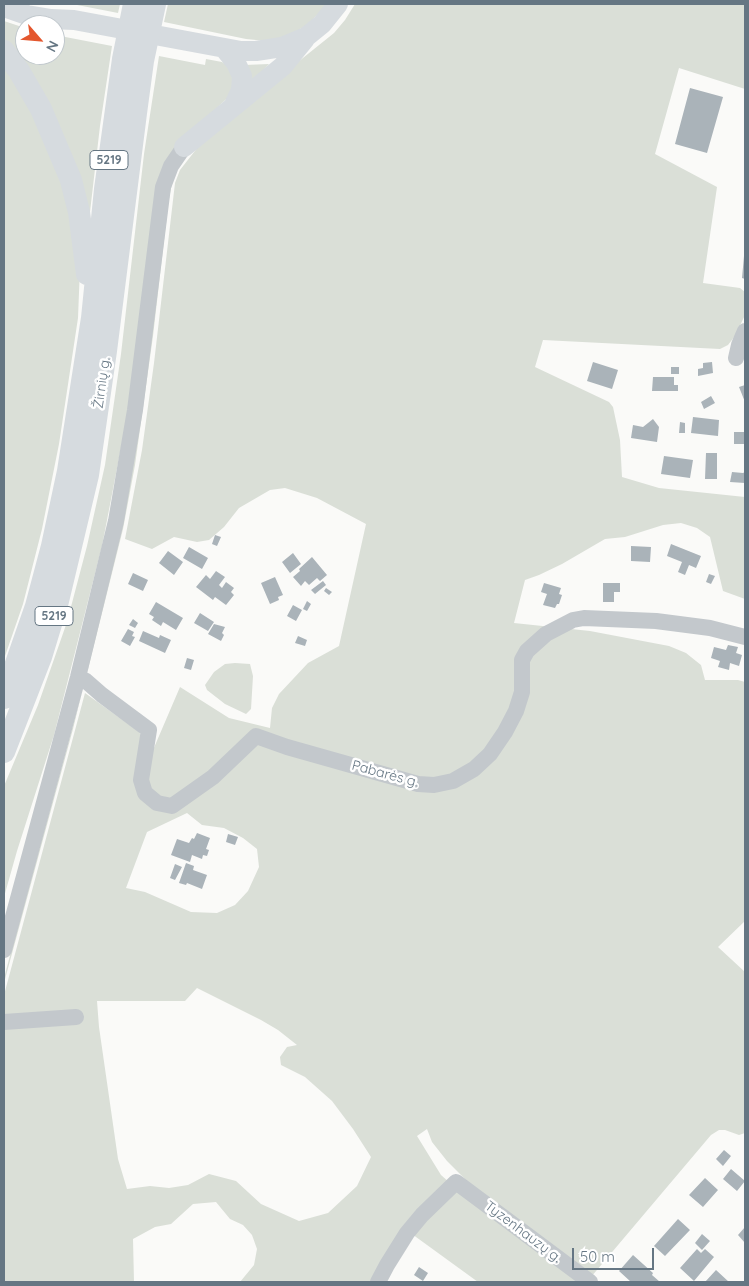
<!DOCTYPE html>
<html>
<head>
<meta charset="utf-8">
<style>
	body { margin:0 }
	#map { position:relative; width:749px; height:1286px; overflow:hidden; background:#fafaf8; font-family:Quicksand,sans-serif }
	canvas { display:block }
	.frame { position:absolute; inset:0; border:5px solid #657683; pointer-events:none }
	.north { position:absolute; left:15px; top:15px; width:50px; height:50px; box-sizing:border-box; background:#fff; border:1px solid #c1c8cd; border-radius:50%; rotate:117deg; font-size:14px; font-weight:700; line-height:20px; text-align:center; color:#657683 }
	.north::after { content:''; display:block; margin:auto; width:18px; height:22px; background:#e4572e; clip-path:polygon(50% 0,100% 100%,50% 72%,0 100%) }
	.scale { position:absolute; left:572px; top:1248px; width:82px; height:22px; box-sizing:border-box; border:2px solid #657683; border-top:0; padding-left:6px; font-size:15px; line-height:18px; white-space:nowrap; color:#657683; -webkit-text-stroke:4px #fff; paint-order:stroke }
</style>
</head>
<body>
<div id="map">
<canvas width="749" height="1286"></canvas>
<div class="frame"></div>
<div class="north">N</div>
<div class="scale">50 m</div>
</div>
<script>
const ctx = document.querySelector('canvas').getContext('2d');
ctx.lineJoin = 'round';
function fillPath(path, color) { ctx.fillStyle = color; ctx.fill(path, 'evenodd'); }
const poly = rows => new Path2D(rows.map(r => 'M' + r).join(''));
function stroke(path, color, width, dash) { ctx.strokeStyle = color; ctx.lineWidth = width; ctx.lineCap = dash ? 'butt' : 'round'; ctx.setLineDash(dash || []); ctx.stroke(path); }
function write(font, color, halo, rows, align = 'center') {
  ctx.font = font + ' Quicksand,sans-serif'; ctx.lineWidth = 5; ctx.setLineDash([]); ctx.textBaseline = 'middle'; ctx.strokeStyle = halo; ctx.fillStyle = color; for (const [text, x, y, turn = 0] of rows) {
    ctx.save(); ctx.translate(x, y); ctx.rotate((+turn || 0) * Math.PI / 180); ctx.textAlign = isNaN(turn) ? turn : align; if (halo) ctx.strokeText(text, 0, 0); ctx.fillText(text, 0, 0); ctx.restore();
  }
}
fillPath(poly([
	[72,4,120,4,118,13],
	[168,4,328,4,308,24,294,33,279,39,266,41,246,39,164,22],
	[355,4,745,4,745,89,679,68,655,154,717,187,703,283,740,288,745,292,745,315,735,336,728,345,720,349,543,340,535,367,609,402,613,407,620,440,622,477,659,488,745,497,745,599,723,591,710,537,697,528,681,523,663,525,625,537,605,539,562,564,539,575,525,580,514,623,590,631,669,646,686,653,701,665,705,680,738,680,745,682,745,921,718,947,745,972,745,1133,739,1135,725,1130,719,1130,711,1135,591,1277,472,1186,447,1161,432,1142,427,1129,417,1136,441,1175,459,1191,583,1282,478,1282,405,1229,375,1282,240,1282,254,1265,257,1249,252,1235,243,1225,230,1219,216,1202,193,1204,171,1224,155,1227,133,1239,134,1282,4,1282,4,995,85,693,138,731,153,750,180,687,229,718,270,728,272,708,279,694,308,663,339,646,366,524,317,498,285,488,270,490,239,508,224,527,209,540,197,542,174,537,152,549,125,539,142,450,154,363,175,183,180,170,198,147,217,127,334,33,345,20],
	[187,813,202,825,224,828,243,838,257,849,259,867,248,891,235,905,217,913,191,912,145,892,126,888,147,832],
	[197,988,261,1020,278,1030,297,1045,287,1047,280,1057,281,1065,305,1077,332,1101,353,1129,371,1157,357,1186,328,1213,299,1221,261,1204,236,1181,209,1174,188,1185,169,1188,150,1186,127,1189,118,1159,99,1027,97,1001,185,1001],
	[4,21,25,28,25,55,55,55,55,35,112,46,100,126,88,229,4,41],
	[159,56,205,65,206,59,222,62,229,67,235,76,234,92,180,142,102,546,54,735,17,851,4,897,4,786,38,705,67,622,87,546,105,465,121,354,144,154],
	[4,63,12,73,64,176,80,267,78,318,59,444,42,529,23,604,4,659],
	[269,64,248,87,244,65],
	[170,189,153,336,135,465,123,529,87,673],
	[235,663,250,664,253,676,251,709,246,714,225,704,207,690,205,685,214,672,225,664],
	[82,692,73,729,4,983,4,978,12,948]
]), '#dadfd7');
fillPath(poly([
	[690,88,723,97,707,153,675,144],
	[744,256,745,256,745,279,742,278],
	[593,362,618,370,612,389,587,381],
	[712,362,713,373,698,376,698,369,703,368,703,363],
	[671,367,679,367,679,374,671,374],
	[653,377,674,377,674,385,678,385,678,391,652,391],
	[745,385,745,402,739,387],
	[711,396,715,403,704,409,701,402],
	[693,417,719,420,718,436,691,433],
	[653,419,659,427,657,442,631,438,633,425,643,427],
	[680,422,685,423,685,433,679,433],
	[734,432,745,432,745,444,734,444],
	[706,453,717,453,717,479,705,479],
	[664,456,693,460,690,478,661,474],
	[732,472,743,473,745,472,745,483,730,482],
	[215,535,221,537,217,546,212,544],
	[671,544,701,556,696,568,689,565,685,575,678,572,682,562,667,556],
	[631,546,651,547,650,562,631,561],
	[189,547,208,558,202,569,183,558],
	[168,551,183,562,174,575,159,563],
	[293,553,301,564,290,573,282,562],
	[312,557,327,575,320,581,317,578,309,585,305,581,301,586,293,577,300,571,299,569],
	[216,571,225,577,219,585,222,588,226,582,234,588,231,592,234,595,226,605,215,597,213,600,196,587,206,575,210,579],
	[133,573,148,580,143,591,128,584],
	[709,574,715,576,711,584,706,582],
	[275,577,283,595,278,597,279,600,270,604,261,583],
	[323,581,326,585,315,594,311,590],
	[544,583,561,588,559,594,562,595,559,604,557,604,555,608,543,605,547,594,541,592],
	[603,583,620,583,620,592,614,592,614,602,603,602],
	[326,588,332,592,329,595,324,591],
	[307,601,311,604,307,611,303,609],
	[156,602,183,618,176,630,163,622,161,626,152,620,154,617,149,614],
	[293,605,302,610,296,621,287,616],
	[200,613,214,622,208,631,194,623],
	[133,619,138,623,135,628,129,625],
	[214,624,225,627,222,633,224,635,221,641,208,634],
	[128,629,134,632,132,636,135,637,130,646,121,641],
	[143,631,159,638,160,635,171,640,165,653,139,641],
	[298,636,307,640,305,646,295,643],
	[728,645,738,647,736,653,742,655,739,666,730,663,729,670,718,667,720,661,711,658,714,647,726,650],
	[187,658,194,660,191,670,184,668],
	[197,833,210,838,206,849,209,850,207,856,203,855,202,859,192,855,190,862,171,855,177,839,189,843,192,838,194,839],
	[228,834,238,837,235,845,226,842],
	[186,863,194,866,193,870,207,875,202,889,187,883,186,885,179,883],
	[175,864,182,867,175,880,170,878],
	[724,1150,731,1156,723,1166,716,1159],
	[731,1169,745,1181,737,1191,723,1179],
	[705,1178,718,1190,703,1207,689,1195],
	[678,1219,690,1230,665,1256,654,1246],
	[745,1227,745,1243,738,1235],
	[702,1234,710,1241,702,1250,695,1243],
	[697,1249,701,1253,705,1249,714,1257,694,1281,680,1268],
	[633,1255,653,1273,652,1275,660,1282,631,1282,619,1271],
	[419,1267,428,1273,423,1281,414,1275],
	[716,1270,729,1282,705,1282]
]), '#aab3b9');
stroke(poly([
	[736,358,739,345,745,331],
	[78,677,86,681,102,695,149,730,141,780,145,793,157,803,172,806,213,777,256,736,287,747,418,784,434,785,453,781,474,769,490,754,505,732,516,711,522,692,522,660,527,651,546,634,573,620,584,618,656,621,710,628,745,637],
	[4,950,78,677,116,521,135,410,163,187,171,166,184,147],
	[4,1022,76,1017],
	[378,1282,387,1265,407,1233,422,1215,456,1182,590,1282]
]), '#c3c8cc', 16);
stroke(poly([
	[4,7,27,15,51,19,74,20,241,51,256,51,282,47,306,37,322,24,338,4],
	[224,48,236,63,242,76,241,90,234,105],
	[184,147,283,66,305,39]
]), '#d6dbdf', 20);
stroke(poly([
	[4,51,19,71,41,109,71,180,79,212,87,274],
	[4,698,36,606,52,546,68,471,92,318,105,189,123,59,134,4],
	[4,752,41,657,58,601,88,475,106,351,136,113,143,61,155,4]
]), '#d6dbdf', 22);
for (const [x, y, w] of [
	[109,160,38],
	[54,616,38]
]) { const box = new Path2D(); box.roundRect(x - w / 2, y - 9.5, w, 19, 4); ctx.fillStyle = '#fff'; ctx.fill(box); stroke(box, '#657683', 1); }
write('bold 12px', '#657683', null, [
	["5219",109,160],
	["5219",54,616]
]);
write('14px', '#657683', '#fff', [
	["Žirnių g.",102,383,-82],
	["Pabarės g.",385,774,15],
	["Tyzenhauzų g.",523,1232,37]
]);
</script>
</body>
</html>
